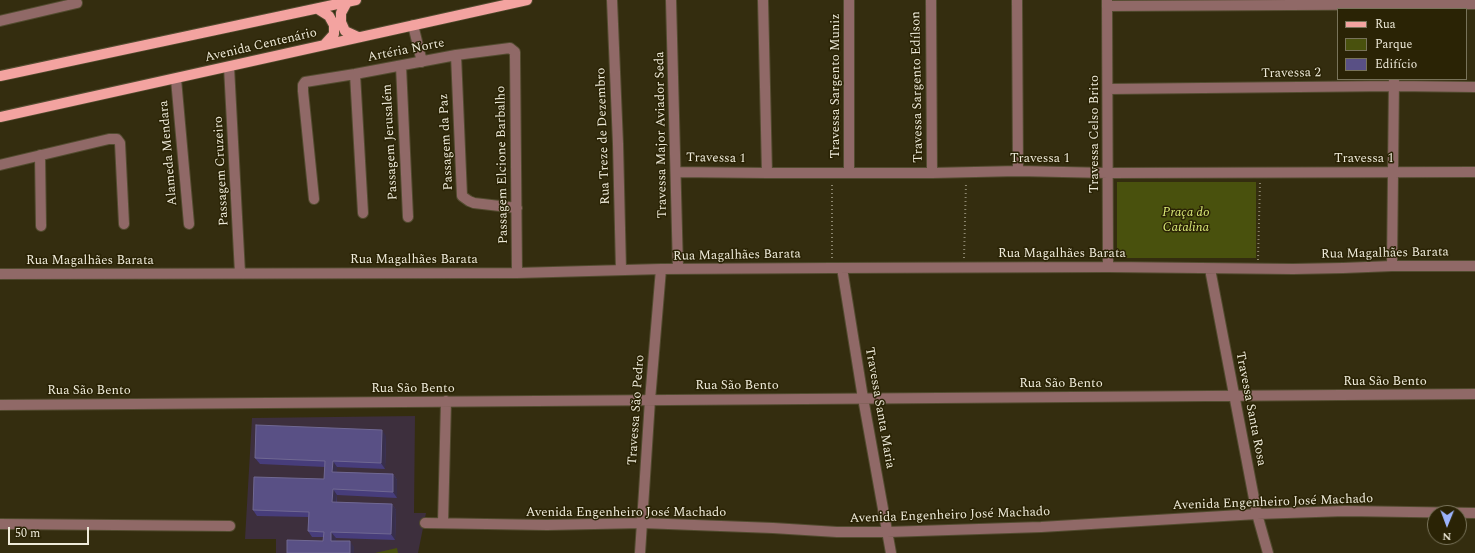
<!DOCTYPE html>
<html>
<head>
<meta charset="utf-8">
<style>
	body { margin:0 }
	#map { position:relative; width:1475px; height:553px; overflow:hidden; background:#342d0f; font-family:Spectral,serif }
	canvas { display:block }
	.legend { position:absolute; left:1337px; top:8px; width:130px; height:72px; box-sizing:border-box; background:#2a2305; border:1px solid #78735a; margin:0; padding:5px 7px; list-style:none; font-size:12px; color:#eeead9 }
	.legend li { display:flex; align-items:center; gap:8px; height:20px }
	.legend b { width:20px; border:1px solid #78735a }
	.north { position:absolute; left:1427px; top:505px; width:40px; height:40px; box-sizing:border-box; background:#2a2305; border:1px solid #78735a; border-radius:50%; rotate:181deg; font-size:11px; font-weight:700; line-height:16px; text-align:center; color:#eeead9 }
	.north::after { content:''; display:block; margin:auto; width:14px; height:18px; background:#9cb4fd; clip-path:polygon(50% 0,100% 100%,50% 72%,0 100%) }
	.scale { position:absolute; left:8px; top:527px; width:81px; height:18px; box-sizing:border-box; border:2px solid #eeead9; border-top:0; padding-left:5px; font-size:12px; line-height:14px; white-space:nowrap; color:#eeead9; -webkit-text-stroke:3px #2a2305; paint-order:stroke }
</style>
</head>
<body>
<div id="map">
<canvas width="1475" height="553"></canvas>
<ul class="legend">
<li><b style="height:5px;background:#f3a3a0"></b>Rua</li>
<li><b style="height:11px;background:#49510d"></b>Parque</li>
<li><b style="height:11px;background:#595085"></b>Edifício</li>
</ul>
<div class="north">N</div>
<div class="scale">50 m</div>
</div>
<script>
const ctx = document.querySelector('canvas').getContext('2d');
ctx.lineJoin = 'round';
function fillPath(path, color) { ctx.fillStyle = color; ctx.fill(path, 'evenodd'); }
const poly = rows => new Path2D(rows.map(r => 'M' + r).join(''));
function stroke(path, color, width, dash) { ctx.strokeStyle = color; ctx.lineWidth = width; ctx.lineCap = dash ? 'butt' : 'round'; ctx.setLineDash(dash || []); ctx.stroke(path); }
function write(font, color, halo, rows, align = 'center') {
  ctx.font = font + ' Spectral,serif'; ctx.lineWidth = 3; ctx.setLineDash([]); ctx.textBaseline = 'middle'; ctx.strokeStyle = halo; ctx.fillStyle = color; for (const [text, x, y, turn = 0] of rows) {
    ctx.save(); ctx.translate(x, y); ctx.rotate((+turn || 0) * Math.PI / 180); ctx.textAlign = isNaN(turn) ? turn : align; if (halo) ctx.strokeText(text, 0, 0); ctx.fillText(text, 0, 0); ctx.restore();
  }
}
fillPath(poly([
	[415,416,414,513,426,513,418,553,276,553,276,539,245,539,252,418]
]), '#3d2f3d');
fillPath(poly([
	[1117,182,1256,182,1256,258,1117,258],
	[397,548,398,553,375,553]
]), '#49510d');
const minor = poly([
	[612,0,618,144,621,270],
	[671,0,678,269],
	[763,0,767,173],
	[849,0,849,173],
	[931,0,932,173],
	[1017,0,1018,171],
	[1107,0,1108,267],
	[1107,6,1475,4],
	[0,21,77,3],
	[413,25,422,62],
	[456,55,462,196,469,201,474,203,517,208],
	[401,66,408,217],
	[229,67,240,273],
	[355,74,363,213],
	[176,79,189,224],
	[1108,89,1394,86,1475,87],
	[40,155,41,226],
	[0,165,109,139,117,139,120,143,124,224],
	[676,172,767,173,932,173,1018,171,1108,173,1475,172],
	[314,199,303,91,303,85,305,82,355,74,456,55,510,48,515,52,515,56,517,273],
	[1392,266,1394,79],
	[842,268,863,398,891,553],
	[1210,269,1257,514,1268,553],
	[0,274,517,273,661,269,832,268,1108,267,1293,269,1343,268,1392,266,1475,266],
	[0,405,1475,394],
	[425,523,547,525,642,523,773,528,837,532,887,532,1041,527,1257,514,1345,511,1475,513],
	[443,523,446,401],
	[0,524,230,526],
	[640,553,650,400,661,269]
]);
const major = poly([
	[347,2,341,13,341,22,345,31,358,37],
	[318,9,329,16,334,25,334,34,324,45],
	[0,76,356,0],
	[0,117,527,0]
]);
stroke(minor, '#524b2f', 12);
stroke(major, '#524b2f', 12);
stroke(poly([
	[832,258,832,183],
	[964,258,966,183],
	[1258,260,1260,182]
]), '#8c866e', 2, [1, 3]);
stroke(minor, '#906967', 10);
stroke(major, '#f3a3a0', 10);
fillPath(poly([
	[386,436,385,469,337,467,337,472,393,474,397,480,397,498,337,495,337,502,392,504,396,510,395,540,336,538,335,541,354,547,354,553,287,553,323,541,324,537,312,537,308,531,308,517,257,516,253,510,324,479,325,467,260,464,255,458]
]), '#473d7b');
fillPath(poly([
	[382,430,386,436,385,469,381,463],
	[333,461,337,467,337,478,332,472],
	[393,474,397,480,397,498,393,492],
	[333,489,337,495,336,508,332,502],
	[392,504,396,510,395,540,391,534],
	[331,532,336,538,335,547,331,541],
	[350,541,354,547,354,553,350,553]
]), '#382f4c');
const building = poly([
	[256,425,382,430,381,463,333,461,332,472,393,474,393,492,333,489,332,502,392,504,391,534,331,532,331,541,350,541,350,553,287,553,287,540,323,541,324,532,308,531,309,512,253,510,254,477,324,479,325,461,255,458,256,425]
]);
fillPath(building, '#595085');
stroke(building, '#706892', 1);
write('13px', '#eeead9', '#2a2305', [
	["Avenida Centenário",261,46,-13],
	["Artéria Norte",406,51,-11],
	["Travessa 2",1291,74,-1],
	["Travessa Sargento Muniz",836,86,-90],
	["Travessa Sargento Edílson",918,87,-91],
	["Travessa Celso Brito",1095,134,-90],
	["Travessa Major Aviador Seda",662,135,-91],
	["Rua Treze de Dezembro",604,136,-92],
	["Passagem Jerusalém",391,142,-93],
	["Passagem da Paz",447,142,-93],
	["Alameda Mendara",169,153,-95],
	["Travessa 1",716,159,1],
	["Travessa 1",1040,159],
	["Travessa 1",1364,159],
	["Passagem Elcione Barbalho",503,165,-91],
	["Passagem Cruzeiro",222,171,-93],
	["Rua Magalhães Barata",1062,254],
	["Rua Magalhães Barata",1385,254,-1],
	["Rua Magalhães Barata",737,256,-1],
	["Rua Magalhães Barata",414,260],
	["Rua Magalhães Barata",90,261],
	["Rua São Bento",1385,382],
	["Rua São Bento",1061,384],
	["Rua São Bento",737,386],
	["Rua São Bento",413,389],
	["Rua São Bento",89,391],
	["Travessa Santa Maria",879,408,80],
	["Travessa Santa Rosa",1250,409,79],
	["Travessa São Pedro",637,410,-86],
	["Avenida Engenheiro José Machado",1273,503,-2],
	["Avenida Engenheiro José Machado",626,513],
	["Avenida Engenheiro José Machado",950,516,-2]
]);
write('italic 13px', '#daea77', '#2a2305', [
	["Praça do",1186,213],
	["Catalina",1186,228]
]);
</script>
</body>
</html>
